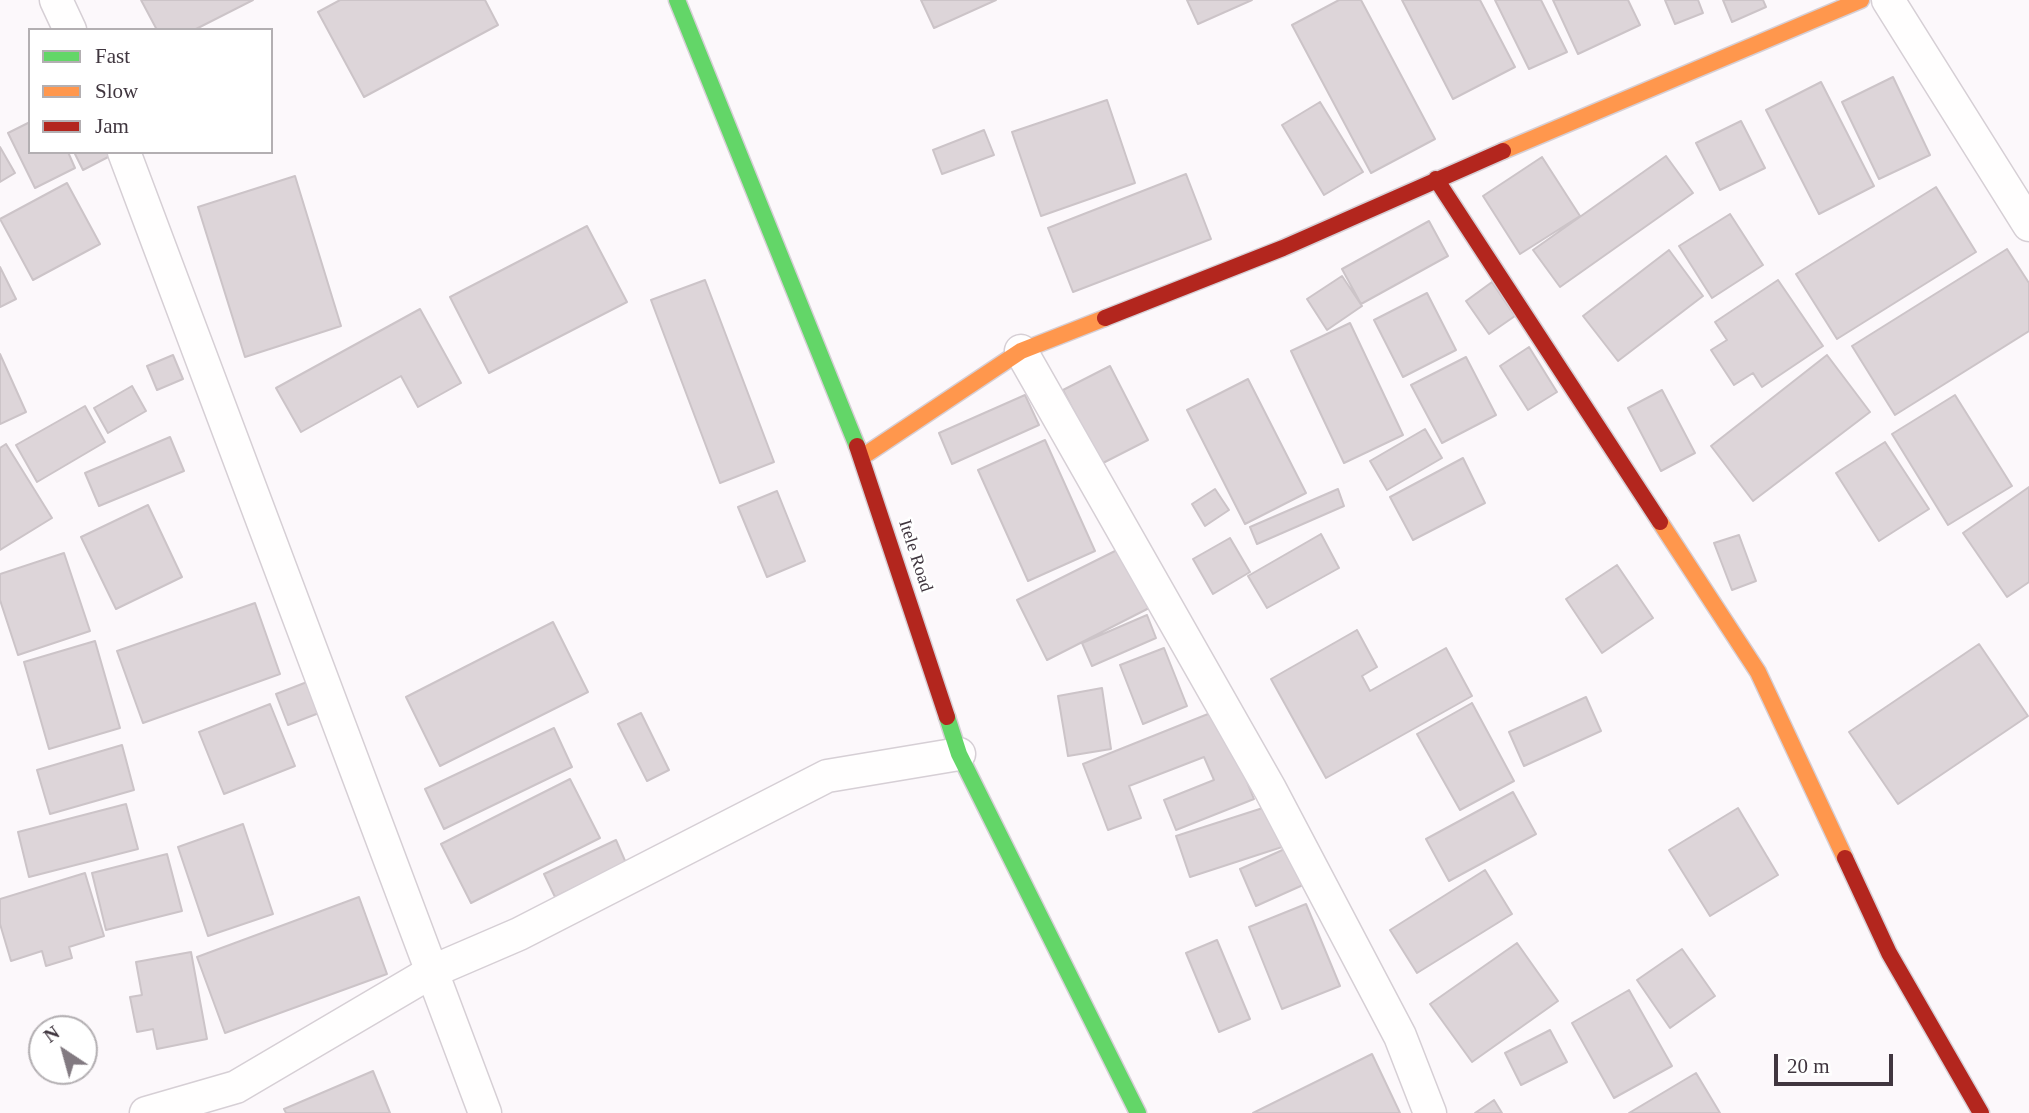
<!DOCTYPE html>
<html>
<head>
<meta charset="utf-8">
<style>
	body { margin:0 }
	#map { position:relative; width:2029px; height:1113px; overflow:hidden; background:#fcf8fb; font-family:Georgia,serif }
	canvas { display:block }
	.legend { position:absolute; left:28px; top:28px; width:245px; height:126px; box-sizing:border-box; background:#fff; border:2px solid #b3afb2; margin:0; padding:9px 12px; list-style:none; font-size:21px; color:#40363f }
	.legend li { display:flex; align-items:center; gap:14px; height:35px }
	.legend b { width:35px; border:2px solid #b3afb2 }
	.north { position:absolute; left:28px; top:1015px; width:70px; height:70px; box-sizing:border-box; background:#fff; border:2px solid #b3afb2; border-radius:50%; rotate:324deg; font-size:19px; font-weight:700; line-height:28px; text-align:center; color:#40363f }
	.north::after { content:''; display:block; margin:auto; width:24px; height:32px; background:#827a81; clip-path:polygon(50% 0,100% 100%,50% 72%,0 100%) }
	.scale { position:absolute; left:1774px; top:1054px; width:119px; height:32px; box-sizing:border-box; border:4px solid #40363f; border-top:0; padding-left:9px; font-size:21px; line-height:24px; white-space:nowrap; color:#40363f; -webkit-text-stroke:5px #fff; paint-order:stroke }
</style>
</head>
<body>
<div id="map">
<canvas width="2029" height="1113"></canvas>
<ul class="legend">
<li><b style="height:9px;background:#63d668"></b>Fast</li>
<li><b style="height:9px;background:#ff974d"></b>Slow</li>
<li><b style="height:9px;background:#b3261e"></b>Jam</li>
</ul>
<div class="north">N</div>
<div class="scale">20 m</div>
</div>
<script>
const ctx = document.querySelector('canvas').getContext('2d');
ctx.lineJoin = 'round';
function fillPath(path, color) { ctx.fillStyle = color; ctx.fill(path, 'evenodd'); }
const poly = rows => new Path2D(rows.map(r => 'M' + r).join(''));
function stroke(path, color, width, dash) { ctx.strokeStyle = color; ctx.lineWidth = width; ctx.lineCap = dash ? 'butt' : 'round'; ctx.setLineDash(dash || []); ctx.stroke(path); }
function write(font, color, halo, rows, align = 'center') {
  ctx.font = font + ' Georgia,serif'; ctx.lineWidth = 5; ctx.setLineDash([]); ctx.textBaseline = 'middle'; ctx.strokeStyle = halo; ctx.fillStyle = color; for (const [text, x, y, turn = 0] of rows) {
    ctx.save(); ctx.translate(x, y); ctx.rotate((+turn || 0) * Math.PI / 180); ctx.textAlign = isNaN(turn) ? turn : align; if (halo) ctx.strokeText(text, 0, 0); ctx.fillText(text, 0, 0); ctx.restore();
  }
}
const building = poly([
	[141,0,253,0,194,30,157,30,141,0],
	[340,0,485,0,498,25,364,97,318,12,340,0],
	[921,0,996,0,934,28,921,0],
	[1187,0,1252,0,1198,24,1187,0],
	[1339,0,1361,0,1435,139,1371,173,1292,25,1339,0],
	[1402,0,1480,0,1515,67,1453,99,1402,0],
	[1495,0,1541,0,1567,52,1529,69,1495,0],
	[1553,0,1628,0,1640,25,1578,54,1553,0],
	[1665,0,1698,0,1703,13,1675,24,1665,0],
	[1723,0,1763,0,1766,7,1732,22,1723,0],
	[1893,77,1930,155,1879,179,1842,102,1893,77],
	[1821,82,1874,186,1819,214,1766,110,1821,82],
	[1107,100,1135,183,1041,216,1012,132,1107,100],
	[1320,102,1363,172,1324,195,1282,125,1320,102],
	[1741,121,1765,168,1720,190,1696,143,1741,121],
	[30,122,30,152,68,152,75,168,35,188,8,133,30,122],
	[984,130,994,155,942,174,933,150,984,130],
	[0,147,15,173,0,182,0,147],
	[74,152,111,152,112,155,83,170,74,152],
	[1666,156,1693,193,1560,287,1533,250,1666,156],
	[1542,157,1580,216,1520,254,1483,196,1542,157],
	[1186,174,1211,239,1073,292,1048,228,1186,174],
	[295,176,341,326,245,357,198,207,295,176],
	[67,183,100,244,33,280,0,219,67,183],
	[1936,187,1976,252,1837,339,1796,274,1936,187],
	[1730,214,1763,265,1712,298,1679,246,1730,214],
	[1429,221,1448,256,1361,304,1342,269,1429,221],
	[587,226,627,302,489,373,450,297,587,226],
	[2007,249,2029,283,2029,331,1895,415,1852,346,2007,249],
	[1669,250,1703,296,1618,361,1583,316,1669,250],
	[0,267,16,299,0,307,0,267],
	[1342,276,1362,306,1327,330,1307,299,1342,276],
	[705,280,774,462,720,483,651,300,705,280],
	[1778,280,1823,346,1762,387,1753,373,1734,385,1711,350,1727,340,1715,322,1778,280],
	[1492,282,1515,316,1489,334,1466,301,1492,282],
	[1427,293,1456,350,1403,377,1374,320,1427,293],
	[420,309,461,383,418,407,401,376,301,432,276,388,420,309],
	[1350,323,1403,435,1344,463,1291,351,1350,323],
	[1529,347,1557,392,1528,410,1500,366,1529,347],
	[0,354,26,412,0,424,0,354],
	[173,355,183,379,157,390,147,366,173,355],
	[1827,355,1870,412,1753,501,1711,446,1827,355],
	[1466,357,1496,415,1442,443,1411,385,1466,357],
	[1110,366,1148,440,1101,464,1063,390,1110,366],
	[1248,379,1306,493,1245,524,1187,410,1248,379],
	[132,386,146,411,108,433,94,408,132,386],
	[1662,390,1695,453,1661,471,1628,408,1662,390],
	[1025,395,1039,425,952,464,939,433,1025,395],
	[1955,395,2012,486,1948,525,1892,434,1955,395],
	[85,406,105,442,37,482,16,445,85,406],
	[1425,429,1442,458,1387,490,1370,461,1425,429],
	[170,437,184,471,99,506,85,473,170,437],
	[1045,440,1095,551,1028,581,978,470,1045,440],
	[1885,442,1929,509,1879,541,1836,473,1885,442],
	[6,444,52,518,0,550,0,448,6,444],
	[1463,458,1485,503,1413,540,1390,497,1463,458],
	[2029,487,2029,582,2007,597,1963,533,2029,487],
	[1215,489,1229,510,1205,526,1192,504,1215,489],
	[1338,489,1344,506,1257,544,1250,527,1338,489],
	[777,491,805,561,767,577,738,507,777,491],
	[148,505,182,577,116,609,81,537,148,505],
	[1321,534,1339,568,1267,608,1248,576,1321,534],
	[1739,535,1756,581,1732,590,1714,543,1739,535],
	[1230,538,1250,572,1213,594,1193,559,1230,538],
	[1125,546,1155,605,1047,660,1017,600,1125,546],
	[64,553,90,631,18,655,0,600,0,574,64,553],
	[1617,565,1653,618,1602,653,1566,599,1617,565],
	[255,603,280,674,143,723,117,651,255,603],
	[1147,615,1156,638,1092,666,1082,643,1147,615],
	[553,622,588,692,440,766,406,697,553,622],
	[1357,630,1377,667,1362,676,1370,691,1446,648,1472,696,1326,778,1271,679,1357,630],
	[95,641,120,728,49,749,24,662,95,641],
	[1979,644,2028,716,1898,804,1849,732,1979,644],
	[1164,648,1187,706,1143,724,1120,665,1164,648],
	[307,682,319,713,288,725,276,694,307,682],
	[1102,688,1111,749,1068,756,1058,696,1102,688],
	[1586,697,1601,731,1524,766,1509,732,1586,697],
	[1472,703,1514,781,1460,810,1417,734,1472,703],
	[270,704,295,766,224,794,199,732,270,704],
	[1218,710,1254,799,1176,830,1164,800,1214,780,1204,757,1129,786,1141,818,1108,830,1083,764,1218,710],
	[641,713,669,770,647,781,618,724,641,713],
	[554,728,572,767,444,829,425,789,554,728],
	[122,745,134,790,50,814,37,770,122,745],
	[570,779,600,838,471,903,441,844,570,779],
	[1513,792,1536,834,1449,881,1426,839,1513,792],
	[126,804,138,849,29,877,18,832,126,804],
	[1269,806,1282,847,1190,877,1176,836,1269,806],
	[1738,808,1778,875,1710,916,1669,850,1738,808],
	[243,824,273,914,208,936,178,847,243,824],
	[616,840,626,863,555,897,544,874,616,840],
	[1287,848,1303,885,1256,906,1240,869,1287,848],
	[167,854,182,911,106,930,92,873,167,854],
	[1485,870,1512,914,1417,973,1390,930,1485,870],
	[85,873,104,936,69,947,72,958,46,966,42,951,11,961,0,924,0,899,85,873],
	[359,897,387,974,225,1033,197,957,359,897],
	[1306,904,1340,986,1282,1009,1249,927,1306,904],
	[1217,940,1250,1019,1219,1032,1186,953,1217,940],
	[1517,943,1558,1001,1472,1062,1430,1004,1517,943],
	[1682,949,1715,996,1670,1028,1637,980,1682,949],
	[191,952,207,1039,157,1049,153,1029,137,1032,130,997,142,995,136,962,191,952],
	[1629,990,1672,1066,1614,1098,1572,1023,1629,990],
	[1550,1030,1567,1062,1521,1085,1505,1053,1550,1030],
	[1372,1054,1400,1113,1253,1113,1372,1054],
	[373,1071,390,1113,286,1113,284,1109,373,1071],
	[1696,1073,1720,1113,1629,1113,1696,1073],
	[1494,1100,1502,1113,1475,1113,1494,1100]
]);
fillPath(building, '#ddd5d9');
stroke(building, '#ccc4c8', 2);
const street = poly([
	[56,0,70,30],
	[1888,0,2029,225],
	[124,152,485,1113],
	[1021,351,1270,789,1400,1036,1430,1113],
	[146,1113,236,1087,433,971,519,934,827,776,959,754]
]);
const fast = poly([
	[677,0,857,446],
	[947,717,959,754,1138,1113]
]);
const slow = poly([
	[1503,151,1861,0],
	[862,457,1021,351,1105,318],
	[1660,522,1758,672,1845,858]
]);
const jam = poly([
	[1436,179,1660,522],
	[1105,318,1283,248,1503,151],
	[857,446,947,717],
	[1845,858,1889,953,1981,1113]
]);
stroke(street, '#d6cfd5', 35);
stroke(fast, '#d6cfd5', 19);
stroke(slow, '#d6cfd5', 19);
stroke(jam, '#d6cfd5', 19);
stroke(street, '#fffefe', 32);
stroke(fast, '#63d668', 16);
stroke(slow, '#ff974d', 16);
stroke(jam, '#b3261e', 16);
write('18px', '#40363f', '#fff', [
	["Itele Road",915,556,72]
]);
</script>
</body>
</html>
